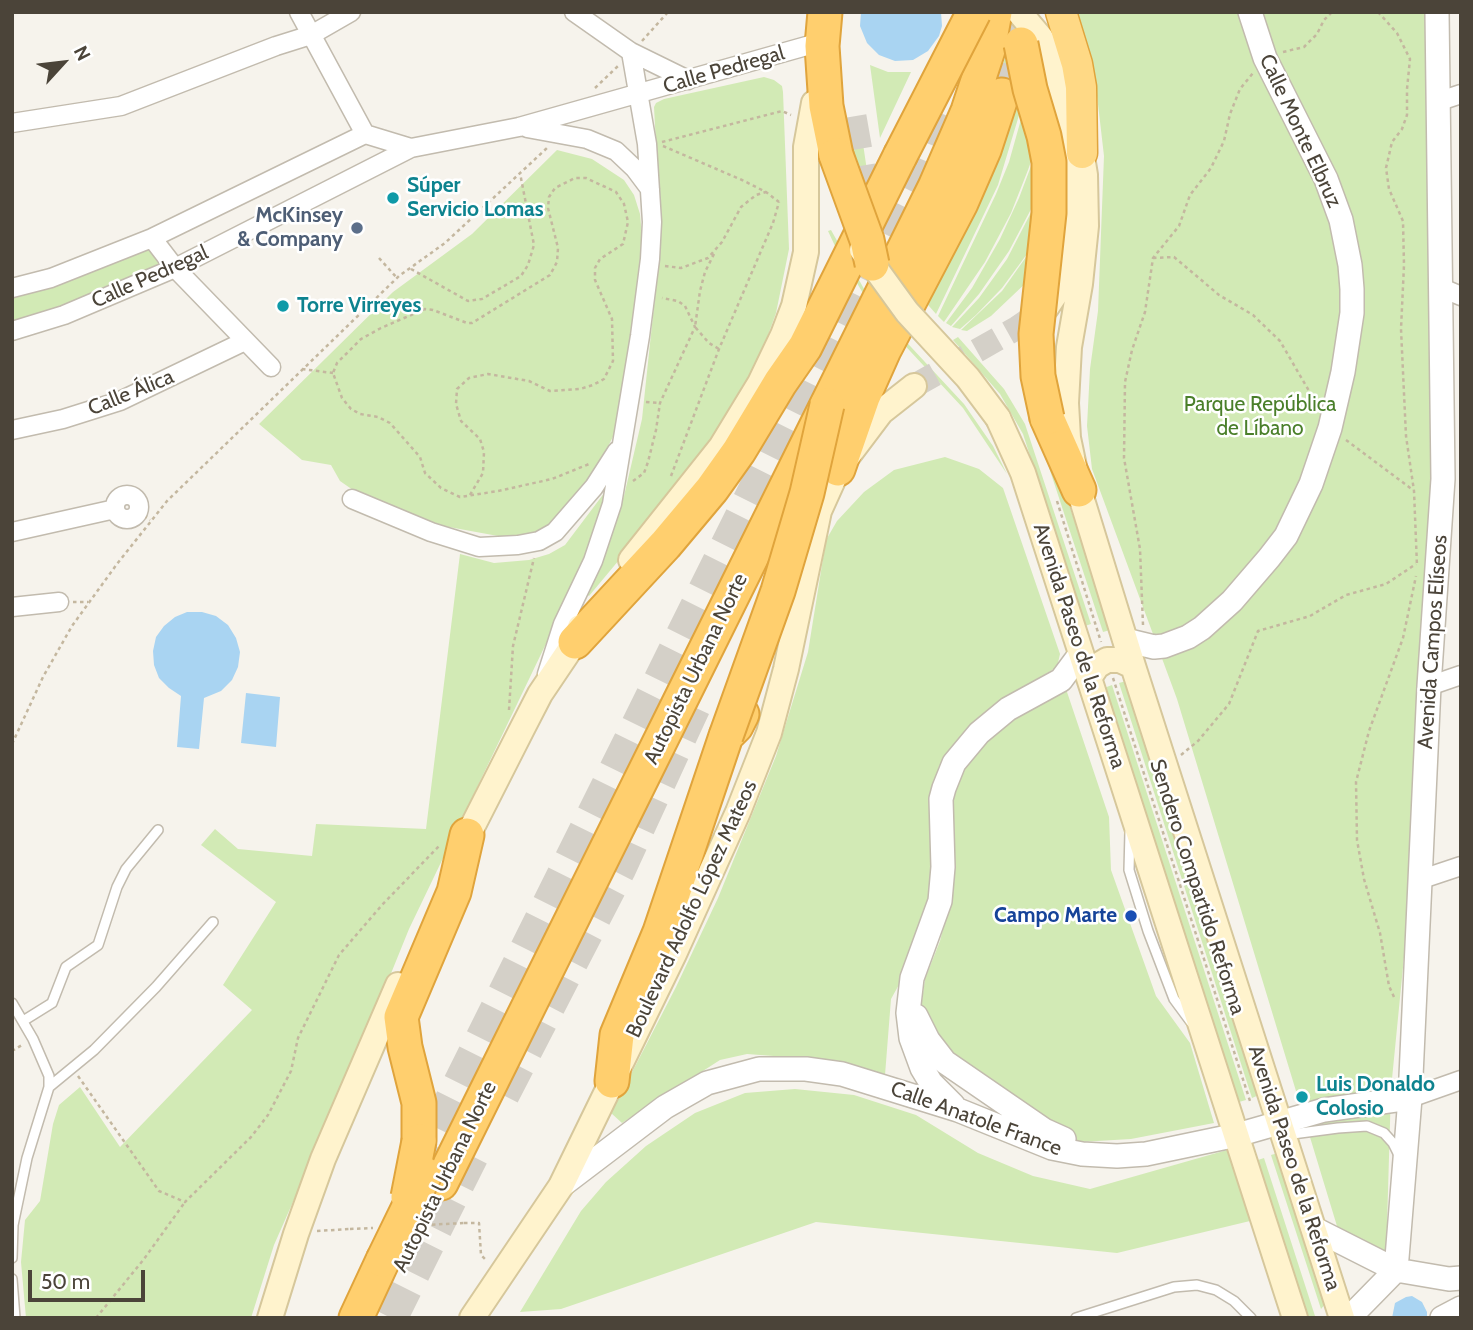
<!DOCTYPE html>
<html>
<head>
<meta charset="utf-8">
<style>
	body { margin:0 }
	#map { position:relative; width:1473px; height:1330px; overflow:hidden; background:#f6f3ec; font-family:Cabin,sans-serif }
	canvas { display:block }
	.frame { position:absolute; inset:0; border:14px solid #4b4439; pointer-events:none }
	.north { position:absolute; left:28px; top:28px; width:70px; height:70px; -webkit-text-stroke:5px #fff; paint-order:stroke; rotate:63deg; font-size:19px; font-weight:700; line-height:28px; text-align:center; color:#4b4439 }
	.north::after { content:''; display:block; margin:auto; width:24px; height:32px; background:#4b4439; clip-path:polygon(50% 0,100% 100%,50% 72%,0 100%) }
	.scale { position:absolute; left:28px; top:1270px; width:117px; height:32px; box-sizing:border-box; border:4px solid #4b4439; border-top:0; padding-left:9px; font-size:21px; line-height:24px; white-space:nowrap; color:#4b4439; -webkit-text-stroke:5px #fff; paint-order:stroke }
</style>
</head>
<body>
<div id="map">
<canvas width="1473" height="1330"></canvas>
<div class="frame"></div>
<div class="north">N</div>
<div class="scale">50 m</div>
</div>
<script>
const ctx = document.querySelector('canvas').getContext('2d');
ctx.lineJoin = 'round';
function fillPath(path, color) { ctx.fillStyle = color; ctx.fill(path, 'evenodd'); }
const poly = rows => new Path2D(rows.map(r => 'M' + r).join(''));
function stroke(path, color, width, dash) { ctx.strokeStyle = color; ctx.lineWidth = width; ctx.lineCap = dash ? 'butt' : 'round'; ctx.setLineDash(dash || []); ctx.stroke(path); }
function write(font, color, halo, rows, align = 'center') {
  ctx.font = font + ' Cabin,sans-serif'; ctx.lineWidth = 5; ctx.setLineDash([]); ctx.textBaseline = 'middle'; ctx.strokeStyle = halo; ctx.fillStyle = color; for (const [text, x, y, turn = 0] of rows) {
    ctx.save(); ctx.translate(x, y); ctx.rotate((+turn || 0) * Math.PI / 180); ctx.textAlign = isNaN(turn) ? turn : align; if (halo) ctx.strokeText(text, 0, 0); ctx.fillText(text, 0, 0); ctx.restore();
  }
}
fillPath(poly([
	[1067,12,1433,12,1433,480,1419,663,1411,886,1391,1089,1386,1259,1340,1236,1177,699,1092,469,1087,426,1090,369,1098,311,1104,156,1096,87],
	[1005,58,1023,102,998,185,936,314,922,298],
	[870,65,888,72,911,72,880,138],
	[764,77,774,80,782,86,783,92,789,249,776,313,763,349,748,381,724,423,684,482,589,596,584,593,624,496,642,419,661,240,654,107,656,103,664,99],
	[1025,105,1035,150,1028,170,1011,213,985,262,944,322,938,316,996,194,1009,162],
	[859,117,869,184,878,224,858,188,843,119],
	[557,150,592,159,624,180,634,195,640,214,642,236,639,276,619,425,598,466,557,521,536,533,509,538,427,523,373,504,340,481,331,465,302,460,259,424,393,292,472,234],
	[1036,153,1039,194,1009,251,979,294,951,326,946,323,972,288,1000,239,1019,198],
	[1040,195,1038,238,1027,254,1002,288,976,315,960,329,952,327,979,298,1007,259],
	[831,230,868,296,898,333,964,404,993,446,1007,474,963,408,884,323,867,300,835,246,828,231],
	[151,240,172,268,12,329,12,290],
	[1038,240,1030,279,991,316,967,331,961,330,1002,291],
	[958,337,1004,389,1025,424,1091,624,1085,626,1023,434,1000,394,953,340],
	[1039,437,1065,492,1110,630,1103,632],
	[945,457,979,469,1003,488,1060,654,1057,667,1008,697,965,735,939,766,929,808,933,842,931,895,906,972,891,999,885,1075,840,1061,747,1054,720,1060,622,1123,611,1113,676,987,718,898,776,756,808,652,826,540,837,521,864,492,894,470],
	[611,484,591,550,409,929,362,1045,274,1245,251,1318,26,1318,21,1262,25,1220,40,1201,53,1124,59,1105,80,1087,120,1147,252,1010,223,985,276,902,201,845,215,829,238,849,312,856,316,824,426,829,460,554,494,563,529,560,549,554,565,545],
	[1126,681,1259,1095,1252,1098,1119,683],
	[1112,685,1246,1100,1239,1102,1104,688],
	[1065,686,1109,817,1111,870,1156,996,1190,1043,1214,1123,1131,1139,1080,1142,1017,1116,934,1043,921,1008,925,979,940,941,950,901,947,807,959,768,1012,719],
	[795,1089,854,1095,916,1115,978,1153,1033,1176,1090,1189,1227,1150,1250,1221,1117,1253,816,1222,561,1309,520,1312,581,1211,606,1182,646,1146,695,1113,745,1093],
	[1278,1153,1327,1302,1321,1309,1271,1155],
	[1264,1158,1315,1316,1313,1318,1308,1318,1258,1160]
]), '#d2eab5');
fillPath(poly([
	[861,12,941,12,942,26,939,36,928,51,913,60,895,61,879,55,867,43,860,26],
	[187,612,202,612,216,616,228,625,236,638,240,652,238,667,232,680,221,691,204,698,199,749,177,747,181,696,169,688,159,678,154,665,153,651,156,637,164,626,175,617],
	[246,693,280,697,276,747,241,743],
	[1412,1296,1422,1302,1427,1312,1427,1318,1392,1318,1395,1303,1406,1297]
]), '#a9d4f2');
stroke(poly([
	[914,386,1017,328,1046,308]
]), '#d4d0c8', 24, [24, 12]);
stroke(poly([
	[1002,95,1009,75,1011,12],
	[850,117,860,174,859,200,855,215],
	[503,1095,619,870,694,707],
	[415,1173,913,171,938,110],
	[391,1318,472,1156]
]), '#d4d0c8', 33, [33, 17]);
const service = poly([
	[1130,832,1129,870,1148,931,1174,999,1191,1022],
	[12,1003,33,1039,49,1076,49,1087,27,1158,13,1225,12,1258],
	[23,1021,52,1003,66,967,98,945,117,887,126,869,158,830],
	[49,1087,94,1050,156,987,213,922],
	[1285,1135,1338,1128,1367,1126,1384,1133,1393,1143,1400,1157],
	[12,1279,15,1318],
	[1076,1318,1174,1287,1197,1285,1216,1290,1234,1301,1251,1318]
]);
const minor = poly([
	[299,12,365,134,411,148],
	[574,12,631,52,688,80],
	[1440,101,1461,94],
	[12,123,121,106,276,46,311,35,351,12],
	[527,128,587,139,616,151,635,169,650,189],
	[152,238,175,268,271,367],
	[12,288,51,278,152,238,365,134],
	[1442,288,1461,296],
	[12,331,64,315,175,268,411,148,519,127,810,45],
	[12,430,63,419,120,401,245,341],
	'115 507a12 12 0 1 1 24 0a12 12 0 1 1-24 0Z',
	[352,499,431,532,479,547,518,545,539,541,555,532,594,487,617,451],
	[12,532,115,509],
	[12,607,59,602],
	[547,674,563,624,593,561,612,504,640,336,650,259,652,222,647,144,631,52],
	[1429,686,1461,675],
	[1419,880,1461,866],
	[1410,1098,1461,1080]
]);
const tertiary = poly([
	[1125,640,1154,647,1164,646,1188,637,1202,628,1232,601,1269,558,1286,536,1311,484,1330,428,1343,372,1352,313,1352,289,1350,265,1341,220,1326,179,1265,58,1250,12],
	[916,1016,928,1040,945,1062,1044,1130,1064,1139],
	[953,1105,931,1083,922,1068,911,1038,908,1013,912,978,940,901,943,867,941,799,944,788,954,763,979,733,1008,709,1061,680,1081,653],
	[561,1186,665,1107,707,1083,759,1069,806,1069,842,1074,958,1110,1052,1148,1082,1154,1117,1156,1146,1154,1237,1135,1324,1110,1410,1098],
	[1313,1228,1396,1270,1449,1279,1461,1278],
	[1396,1270,1410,1098,1429,686,1443,479,1437,12],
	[1349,1318,1396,1270],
	[1442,1318,1461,1308]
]);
const secondary = poly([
	[1019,12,1041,38,1054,60,1064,85,1078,132,1085,175,1086,226,1080,284,1069,347,1066,403,1068,438,1079,490,1133,666,1342,1318],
	[1038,74,1049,95,1059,128,1066,162,1070,205,1064,262,1054,296,1046,308],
	[998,418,1023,473,1295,1318],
	[631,560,721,447,760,383,783,335,794,306,806,252,806,147,814,103],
	[1089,678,1097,666,1107,660,1120,660,1133,666],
	[460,851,522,729,540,694,575,642,580,627],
	[270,1318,296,1234,323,1159,398,985],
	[472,1318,561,1186,674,954,738,812,769,733,786,669,819,511,838,469,881,412,914,386]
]);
const trunk = poly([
	[1061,12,1077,64,1081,87,1082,153]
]);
const motorway = poly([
	[825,12,822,46,826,106,836,155],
	[1047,418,1079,490],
	[838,469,863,397,884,350,961,203,984,150,1002,95],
	[575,642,665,545,712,489,739,451,780,383,805,347,900,156],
	[612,1081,617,1035,660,932,726,736,736,726,742,714],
	[419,1141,419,1103,405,1047,401,1017,454,892,467,835],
	[441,1183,935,187,968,111,988,50,995,12],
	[356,1318,383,1260]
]);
stroke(service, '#c2bbae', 12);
stroke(minor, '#c2bbae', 21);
stroke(tertiary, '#c2bbae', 26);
stroke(secondary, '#d6c79b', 28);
stroke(trunk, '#e0a43c', 33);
stroke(motorway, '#e0a43c', 37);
stroke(poly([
	[1378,12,1397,33,1410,59,1407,89,1407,115,1402,129,1392,142,1386,168,1389,189,1403,221,1404,265,1401,329,1406,436,1414,491,1417,566],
	[642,41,668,12],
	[1283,52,1304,47,1317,34,1324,20,1332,12],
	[595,88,618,66],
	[662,142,782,111,791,115],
	[663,146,742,180,766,192,779,202],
	[714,254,705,272,700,291,695,327,709,343,719,349],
	[379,258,397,278],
	[1153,258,1174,257,1219,295,1253,315,1280,341,1316,403],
	[665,266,681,268,708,258,722,242,741,207,756,195,766,192],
	[411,269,468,301,482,299,521,276,528,265,534,245,520,173],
	[302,369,333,373],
	[646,402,660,403],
	[1346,440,1413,490],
	[671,476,719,349,773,223,779,202],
	[633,481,644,473,648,462,656,430,660,403,695,327,685,306,678,301,662,298],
	[470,495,483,473,484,452,480,439,461,421,456,404,457,389,469,378,488,374,529,381,550,391,580,389,593,385,604,379,613,361,612,319,595,280,595,268,600,259,623,244,628,222,624,204,616,192,586,178,575,178,555,188,549,197,548,208,558,248,557,262,550,275,472,323,467,323,433,310,425,309,381,328,361,339,337,363,333,373,342,398,351,409,360,414,378,417,390,423,420,457,425,473,441,488,460,497,498,491,552,479,589,464],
	[1057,501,1101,642],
	[138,512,150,520],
	[73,602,88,602],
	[1143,625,1140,549,1124,458,1125,382,1132,350,1145,312,1153,258,1179,226,1190,195,1211,168,1224,141,1230,114,1240,89,1253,73],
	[1113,678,1250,1101],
	[509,710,513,646,534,558],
	[12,744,43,677,72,626,117,564,167,501,399,276,445,243,547,148],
	[1181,755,1198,741,1229,704,1258,631,1310,616,1346,595,1386,584,1416,564],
	[1394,997,1389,986,1380,933,1364,879,1357,840,1356,782,1369,731,1403,638,1416,576],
	[12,1051,22,1045],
	[78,1076,159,1191,185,1202,251,1137,268,1115,291,1071,298,1038,339,955,382,905,439,846],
	[464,1223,479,1223,481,1255,487,1261],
	[317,1231,350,1229],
	[96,1318,144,1259,185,1202]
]), '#c4b79f', 2.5, [3.5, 3.5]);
stroke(service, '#fff', 9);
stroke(minor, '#fff', 18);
stroke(tertiary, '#fff', 23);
stroke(secondary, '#fff3cd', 24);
stroke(trunk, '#ffd985', 30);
stroke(motorway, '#ffcf6e', 33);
const secondaryBridge = poly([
	[862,250,907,312,968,378,998,418]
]);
const motorwayBridge = poly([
	[1021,44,1030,89,1044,136,1049,162,1049,213,1036,334,1038,376,1047,418],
	[836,155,867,240,872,264],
	[900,156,974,12],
	[726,736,778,591,807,493,827,405],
	[408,1197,419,1141],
	[383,1260,425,1174]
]);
stroke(secondaryBridge, '#d6c79b', 28, []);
stroke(motorwayBridge, '#e0a43c', 37, []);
stroke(poly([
	[425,1225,464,1223],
	[350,1229,373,1228]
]), '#c4b79f', 2.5, [3.5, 3.5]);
stroke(secondaryBridge, '#fff3cd', 24);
stroke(motorwayBridge, '#ffcf6e', 33);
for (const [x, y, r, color] of [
	[393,198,7,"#0f9aa8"],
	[357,228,7,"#5c6f8a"],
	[283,306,7,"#0f9aa8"],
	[1131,916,7,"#1a4fb4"],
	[1302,1097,7,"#0f9aa8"]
]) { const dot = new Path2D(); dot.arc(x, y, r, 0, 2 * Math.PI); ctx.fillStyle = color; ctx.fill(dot); stroke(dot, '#fff', 2.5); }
write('21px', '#4b4439', '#fff', [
	["Calle Pedregal",724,70,-16],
	["Calle Monte Elbruz",1300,131,65],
	["Calle Pedregal",150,277,-24],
	["Calle Álica",131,393,-22],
	["Avenida Campos Elíseos",1433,642,-86],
	["Avenida Paseo de la Reforma",1079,646,72],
	["Autopista Urbana Norte",696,669,-64],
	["Sendero Compartido Reforma",1197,887,72],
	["Boulevard Adolfo López Mateos",692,909,-65],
	["Calle Anatole France",976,1119,20],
	["Avenida Paseo de la Reforma",1294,1168,72],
	["Autopista Urbana Norte",445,1177,-64]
]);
write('bold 21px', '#0d838f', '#fff', [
	["Súper",407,186],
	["Servicio Lomas",407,210],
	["Torre Virreyes",297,306],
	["Luis Donaldo",1316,1085],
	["Colosio",1316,1109]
], 'left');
write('bold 21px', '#4e5e75', '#fff', [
	["McKinsey",343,216],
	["& Company",343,240]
], 'right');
write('21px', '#4a7f2a', '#fff', [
	["Parque República",1260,405],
	["de Líbano",1260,429]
]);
write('bold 21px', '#164399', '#fff', [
	["Campo Marte",1117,916]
], 'right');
</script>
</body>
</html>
